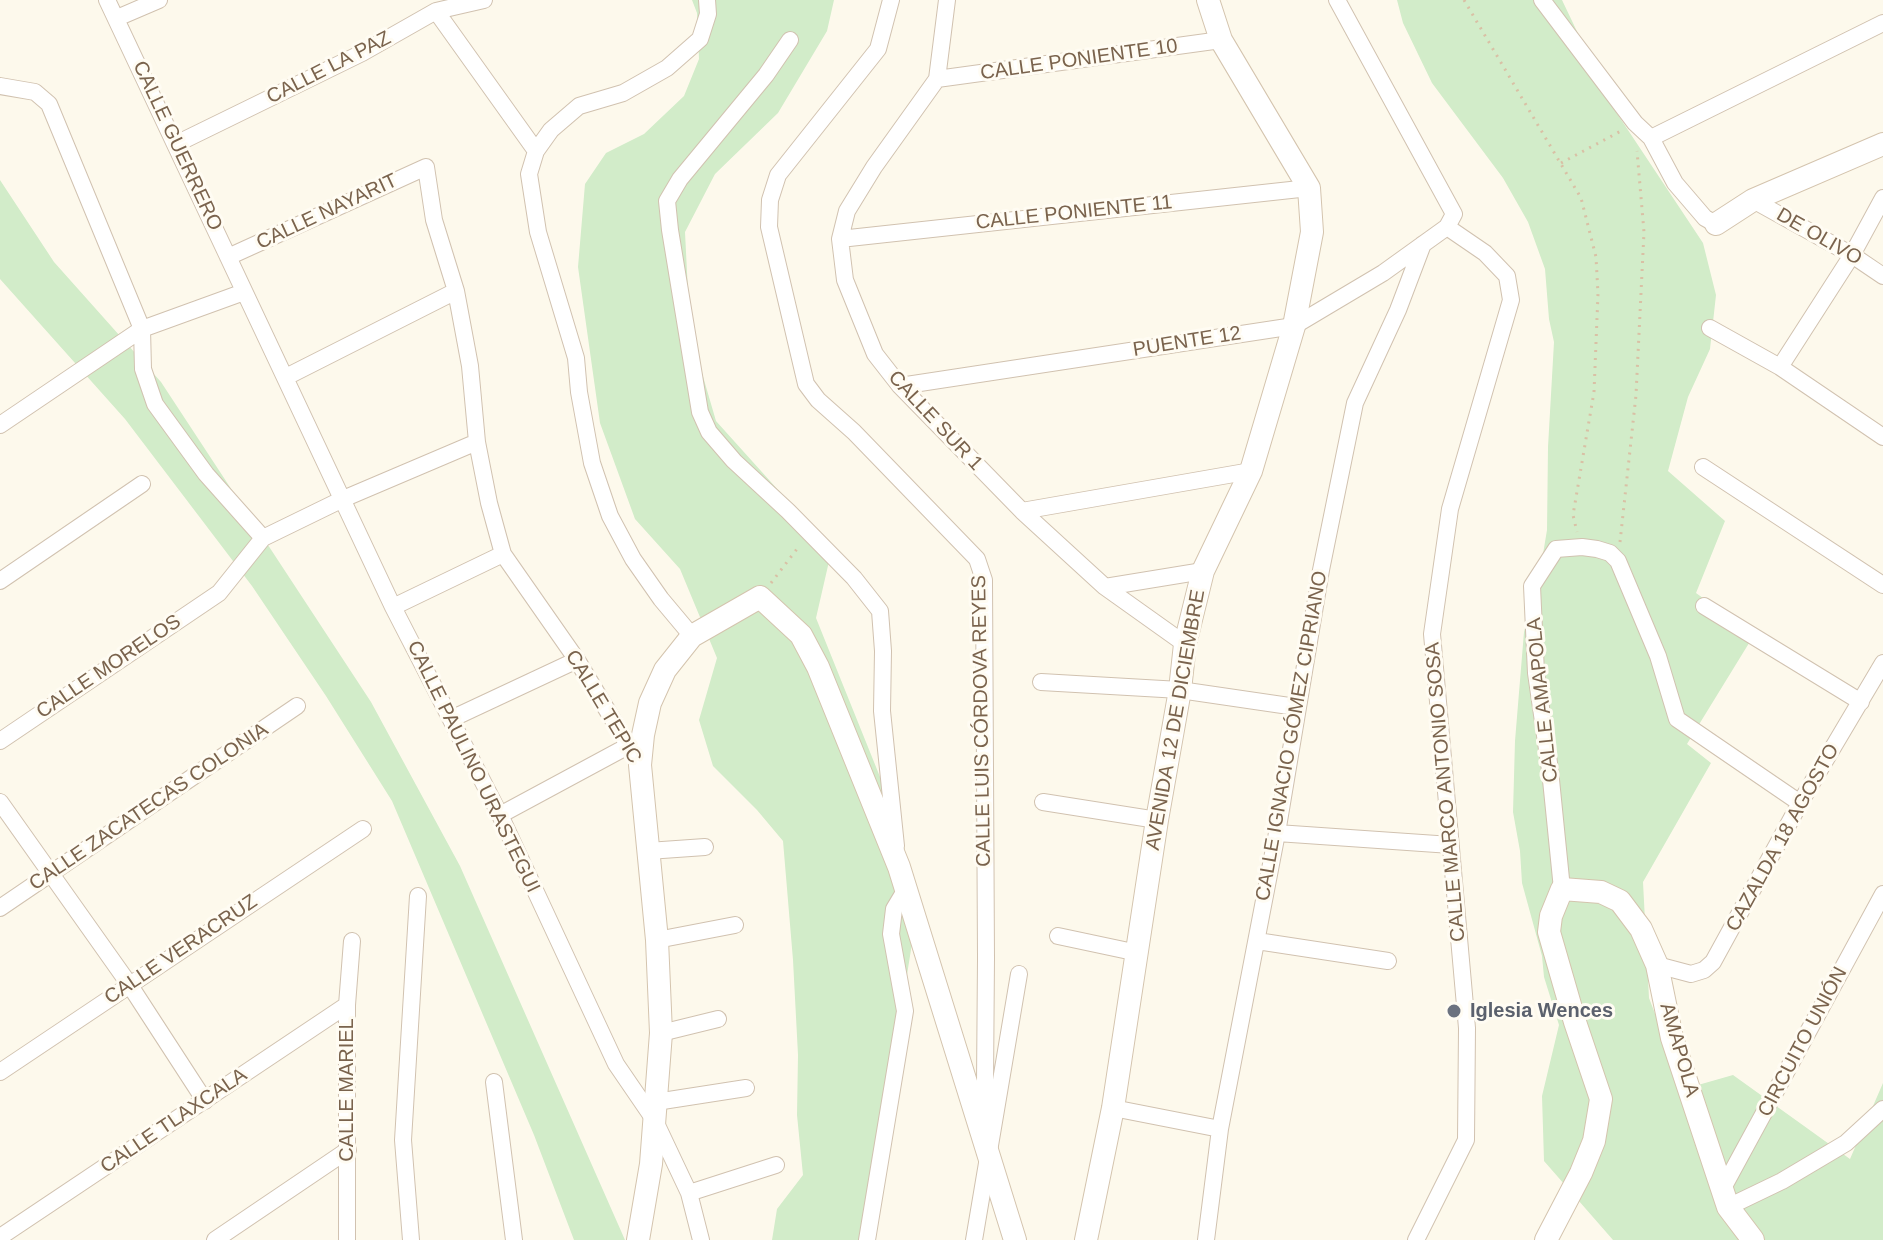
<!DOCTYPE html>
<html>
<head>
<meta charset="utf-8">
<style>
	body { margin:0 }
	canvas { display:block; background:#fdf9ec }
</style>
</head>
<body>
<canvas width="1883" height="1240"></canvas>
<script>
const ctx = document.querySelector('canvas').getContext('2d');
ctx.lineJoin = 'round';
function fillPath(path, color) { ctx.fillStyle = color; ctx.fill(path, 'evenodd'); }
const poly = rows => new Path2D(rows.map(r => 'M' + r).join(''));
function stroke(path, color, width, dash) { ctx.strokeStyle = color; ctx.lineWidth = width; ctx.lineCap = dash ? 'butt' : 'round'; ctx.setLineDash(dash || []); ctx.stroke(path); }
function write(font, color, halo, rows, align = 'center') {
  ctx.font = font + ' Arial,sans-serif'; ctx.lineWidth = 6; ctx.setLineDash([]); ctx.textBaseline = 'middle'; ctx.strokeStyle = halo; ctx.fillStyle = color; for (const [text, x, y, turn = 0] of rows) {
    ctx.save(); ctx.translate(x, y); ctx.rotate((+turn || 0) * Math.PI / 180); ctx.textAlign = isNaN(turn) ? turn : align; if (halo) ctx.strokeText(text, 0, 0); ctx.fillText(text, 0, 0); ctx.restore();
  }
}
fillPath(poly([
	[692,0,834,0,827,31,778,113,715,174,685,232,690,332,716,421,806,521,830,557,816,618,903,834,913,937,865,1240,772,1240,777,1209,803,1175,797,1115,798,1055,793,960,783,841,757,810,713,766,699,720,717,658,680,569,635,519,600,423,578,267,585,184,606,153,644,134,684,96,699,59,697,13],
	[1397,0,1562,0,1614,109,1703,243,1716,295,1710,349,1688,397,1668,471,1725,521,1696,593,1754,635,1687,744,1711,763,1643,882,1649,998,1684,1089,1733,1075,1850,1159,1883,1083,1883,1240,1613,1240,1544,1161,1542,1096,1559,1025,1544,977,1542,956,1522,883,1520,851,1513,812,1515,741,1524,632,1540,572,1547,530,1548,447,1554,342,1549,319,1545,269,1528,222,1503,178,1432,83,1403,23],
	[0,180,54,262,161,382,371,702,460,866,625,1240,574,1240,534,1135,392,801,326,696,252,586,125,419,0,279]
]), '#d2ecc9');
const street = poly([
	[107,0,393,607,500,815,616,1064,655,1121,689,1193,701,1240],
	[891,0,878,49,778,175,770,200,769,227,806,384,818,400,854,432,977,559,984,580,986,958,985,1083,980,1121],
	[947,0,937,79,874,167,847,211,840,239,845,280,875,354,900,386,1022,511,1105,587,1185,644],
	[1542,0,1635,123,1651,138,1675,183,1705,218,1716,224],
	[436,11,536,151],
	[117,18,159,0],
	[790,40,766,75,680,179,667,201,670,230,700,412,709,432,734,461,788,511,854,578,880,611,883,651,882,711,896,846],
	[937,79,1221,40],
	[0,86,35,92,49,104,142,329,143,369,155,404,206,474,263,538],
	[1651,138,1883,23],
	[176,144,362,53,436,11,484,0],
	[1753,200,1852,255,1883,276],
	[840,239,1309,188],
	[228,257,426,167,434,220,456,291,470,366,477,442,489,503,503,554,577,660,640,765],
	[1710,328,1780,367,1883,437],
	[1780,367,1852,255,1883,198],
	[286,377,456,291],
	[900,386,1294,326,1383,273,1447,227,1454,214,1337,0],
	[0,425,142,329,244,292],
	[1703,467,1883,585],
	[1022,511,1251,471],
	[0,581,142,484],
	[1105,587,1203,571],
	[1704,606,1861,702],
	[393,607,503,554],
	[692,636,661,599,633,559,610,516,592,463,579,392,576,358,538,232,529,174,536,151,551,130,579,106,623,93,667,68,700,39,708,14,707,0],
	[1041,682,1180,690,1296,707],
	[451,719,577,660],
	[0,741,219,593,263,538,343,499,477,442],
	[0,802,129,984,205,1101],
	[1043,802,1157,820],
	[500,815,628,746],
	[1277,833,1451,845],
	[648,851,705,847],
	[1562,889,1550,770,1536,673,1532,586,1556,549,1582,547,1597,549,1610,553,1618,561,1658,656,1677,719,1800,803],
	[0,908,297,706],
	[1058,936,1138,953],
	[657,940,735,925],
	[1257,941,1388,961],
	[1657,965,1691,974,1704,970,1713,962,1800,803,1883,663],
	[661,1033,718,1019],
	[0,1072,363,829],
	[494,1082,514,1240],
	[656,1102,746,1088],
	[1113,1108,1220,1129],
	[1722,1190,1883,894],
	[689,1193,776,1165],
	[1728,1207,1782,1181,1846,1143,1883,1109],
	[0,1237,347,1005],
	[215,1240,348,1150],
	[347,1240,347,1005,352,941],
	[411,1240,403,1140,418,896],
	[867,1240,905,1011,891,934,894,909,906,889],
	[974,1240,1019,974],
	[1206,1240,1220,1129,1277,833,1321,570,1355,403,1398,310,1423,244],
	[1416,1240,1466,1140,1467,1028,1432,634,1450,509,1511,300,1507,276,1485,253,1447,227]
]);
const secondary = poly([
	[1716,224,1753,200,1883,144],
	[638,1240,651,1164,661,1033,657,940,640,765,643,735,650,703,665,670,692,636,760,597,801,635,818,667,899,867,1015,1240],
	[1086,1240,1113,1108,1157,820,1180,690,1185,644,1203,571,1251,471,1294,326,1312,232,1309,188,1221,40,1208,0],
	[1546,1240,1581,1173,1594,1141,1601,1099,1575,1022,1549,932,1551,916,1562,889,1601,892,1620,901,1641,929,1657,965,1672,1038,1728,1207,1753,1240]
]);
stroke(street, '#d1c2b0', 18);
stroke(secondary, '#d4c4ae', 24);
stroke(poly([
	[1464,0,1581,198,1596,257,1598,294,1594,392,1573,515,1577,532],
	[1561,163,1621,131],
	[1620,542,1636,395,1644,232,1637,151],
	[771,583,800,545]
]), '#d9c0a5', 3, [2, 6]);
stroke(street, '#fff', 16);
stroke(secondary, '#fff', 22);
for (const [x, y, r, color] of [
	[1454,1011,8,"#6b7280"]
]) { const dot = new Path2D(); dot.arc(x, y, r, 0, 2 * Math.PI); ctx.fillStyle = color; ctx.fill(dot); stroke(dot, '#fffcf3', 3); }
write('20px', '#7a634d', '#fffcf3', [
	["CALLE PONIENTE 10",1079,60,-8],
	["CALLE LA PAZ",329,68,-27],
	["CALLE GUERRERO",177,146,65],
	["CALLE NAYARIT",327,212,-25],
	["CALLE PONIENTE 11",1074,213,-6],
	["DE OLIVO",1819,237,30],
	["PUENTE 12",1187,342,-9],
	["CALLE SUR 1",935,421,47],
	["CALLE MORELOS",109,667,-34],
	["CALLE AMAPOLA",1543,700,-96],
	["CALLE TEPIC",603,707,59],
	["AVENIDA 12 DE DICIEMBRE",1176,720,-80],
	["CALLE LUIS CÓRDOVA REYES",982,721,-91],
	["CALLE IGNACIO GÓMEZ CIPRIANO",1292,736,-80],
	["CALLE PAULINO URASTEGUI",473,767,64],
	["CALLE MARCO ANTONIO SOSA",1446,792,-95],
	["CALLE ZACATECAS COLONIA",149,807,-34],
	["CAZALDA 18 AGOSTO",1783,838,-61],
	["CALLE VERACRUZ",181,950,-34],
	["CIRCUITO UNIÓN",1803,1042,-62],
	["AMAPOLA",1679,1050,74],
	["CALLE MARIEL",347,1090,-90],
	["CALLE TLAXCALA",174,1121,-34]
]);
write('bold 20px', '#5b616d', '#fffcf3', [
	["Iglesia Wences",1470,1011]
], 'left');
</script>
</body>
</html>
